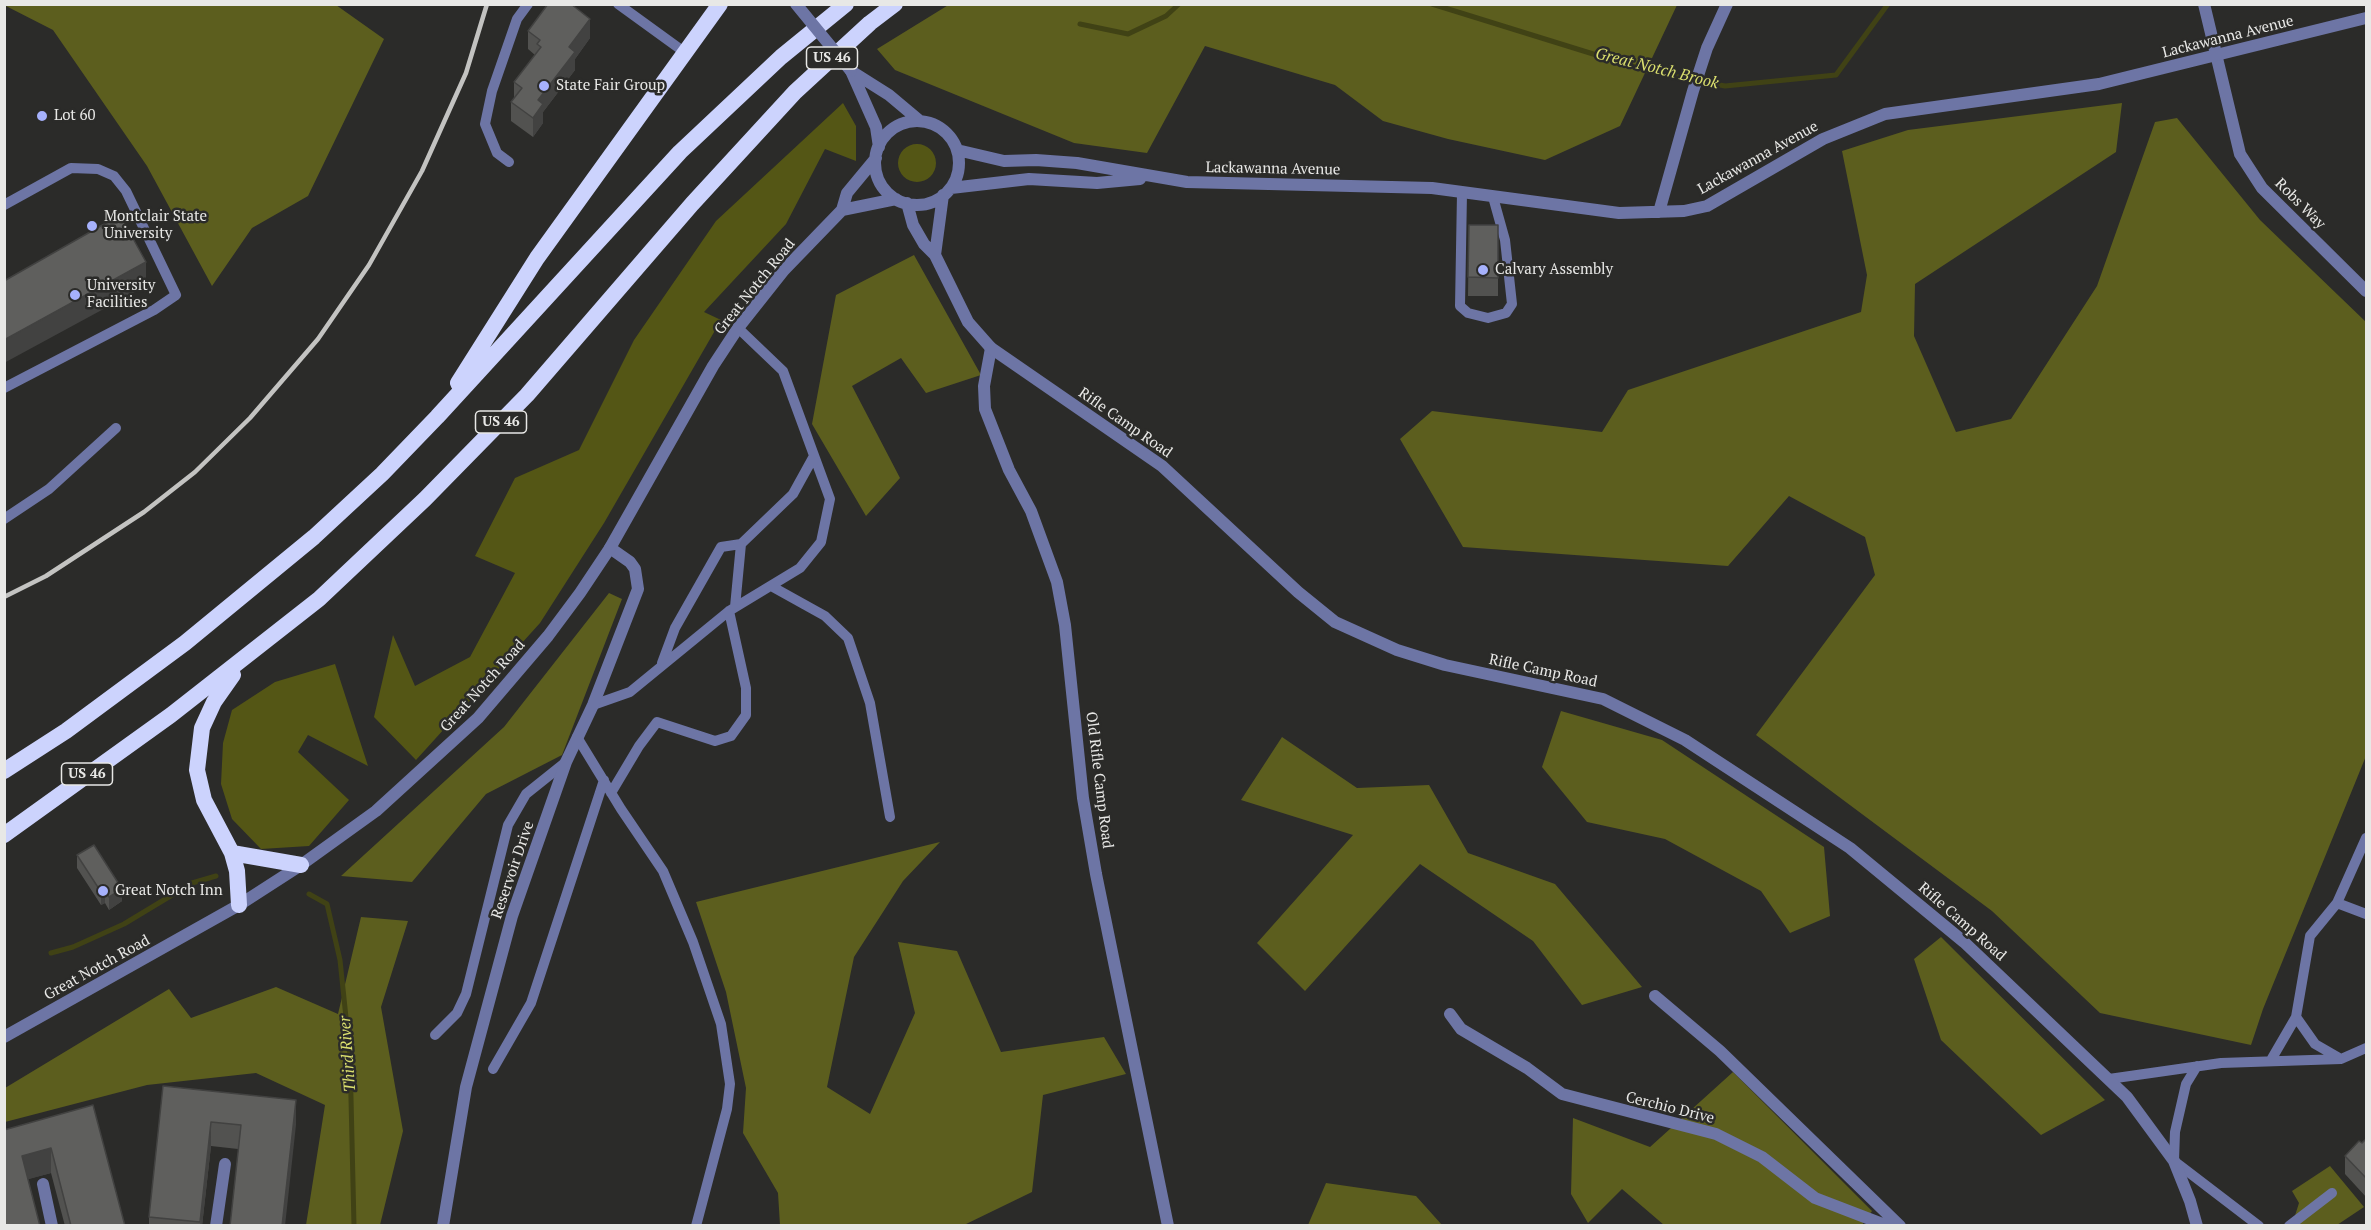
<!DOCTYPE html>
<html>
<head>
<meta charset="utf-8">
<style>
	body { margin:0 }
	#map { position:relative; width:2371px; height:1230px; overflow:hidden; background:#2b2b29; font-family:"PT Serif",serif }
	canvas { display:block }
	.frame { position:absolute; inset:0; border:6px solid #e8e8e6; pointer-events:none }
</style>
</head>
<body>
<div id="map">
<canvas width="2371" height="1230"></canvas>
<div class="frame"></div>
</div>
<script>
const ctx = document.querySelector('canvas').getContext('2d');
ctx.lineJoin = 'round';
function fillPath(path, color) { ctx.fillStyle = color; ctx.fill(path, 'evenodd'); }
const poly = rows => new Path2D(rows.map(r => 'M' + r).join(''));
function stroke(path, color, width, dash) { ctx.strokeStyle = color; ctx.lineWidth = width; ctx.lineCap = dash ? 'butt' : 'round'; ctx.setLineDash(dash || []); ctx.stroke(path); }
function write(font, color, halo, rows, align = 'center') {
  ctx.font = font + ' "PT Serif",serif'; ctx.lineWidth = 5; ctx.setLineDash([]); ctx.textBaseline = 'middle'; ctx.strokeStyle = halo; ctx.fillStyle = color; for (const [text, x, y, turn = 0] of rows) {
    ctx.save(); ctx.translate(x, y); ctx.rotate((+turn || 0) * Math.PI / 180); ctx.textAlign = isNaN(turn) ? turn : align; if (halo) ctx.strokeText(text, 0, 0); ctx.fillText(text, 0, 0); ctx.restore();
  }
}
fillPath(poly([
	[843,103,856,126,856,161,825,149,786,224,704,312,721,320,604,523,540,623,416,760,374,717,393,635,415,686,470,657,515,573,475,556,515,478,579,450,634,340,716,221],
	'898 163a19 19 0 1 1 38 0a19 19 0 1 1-38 0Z',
	[335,664,368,766,308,735,298,752,349,800,309,846,261,849,232,819,221,784,223,743,232,710,275,682]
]), '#545615');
fillPath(poly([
	[950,4,1677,4,1677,5,1620,126,1545,160,1448,139,1383,121,1335,85,1205,46,1147,153,1074,143,895,70,877,49],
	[4,5,336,5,384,39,308,196,252,228,212,286,147,166,53,30],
	[2122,103,2116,152,1915,284,1914,336,1956,432,2011,419,2097,286,2155,122,2177,118,2260,220,2366,322,2366,756,2263,1009,2251,1045,2100,1013,1992,911,1756,735,1875,575,1865,537,1789,496,1728,566,1463,547,1400,439,1432,411,1602,432,1628,390,1861,312,1867,275,1842,151,1908,130],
	[914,255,981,375,926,393,901,358,852,386,900,478,866,516,812,424,836,295],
	[609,593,622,599,562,755,486,794,412,882,341,876,504,727],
	[1561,711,1662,740,1824,847,1830,916,1790,933,1761,891,1665,839,1587,822,1542,767],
	[1282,737,1357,788,1429,785,1468,853,1555,884,1642,987,1582,1005,1533,941,1420,864,1305,991,1257,943,1353,835,1241,800],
	[940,842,903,881,854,957,827,1087,870,1114,915,1013,898,942,957,951,1001,1052,1104,1037,1126,1074,1043,1095,1032,1192,964,1225,780,1225,778,1193,743,1133,746,1088,726,992,696,902],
	[361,917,408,921,381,1007,403,1131,380,1225,306,1225,325,1105,256,1073,147,1085,5,1122,5,1088,169,989,191,1018,276,987,338,1014],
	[1941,937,2105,1100,2041,1135,1941,1040,1914,959],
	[1733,1072,1872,1211,1862,1225,1664,1225,1622,1189,1588,1223,1571,1194,1573,1118,1650,1147],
	[2330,1166,2364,1207,2337,1225,2292,1225,2299,1203,2292,1191],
	[1326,1183,1416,1196,1442,1225,1308,1225]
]), '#5c5e1e');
stroke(poly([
	[1432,4,1648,71,1725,86,1836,75,1888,4],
	[1080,24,1128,34,1166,16,1179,4],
	[309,894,327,904,340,960,350,1056,354,1226],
	[51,953,73,947,124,924,192,883,216,876]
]), '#404215', 5);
stroke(poly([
	[618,4,687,54],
	[509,162,497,153,485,124,492,91,517,19,528,4],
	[1462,193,1460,306,1468,313,1488,318,1506,313,1512,304,1505,240,1493,197],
	[4,205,71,168,98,169,114,176,126,191,176,295,154,310,4,388],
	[4,519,49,489,116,428],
	[771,586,825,616,848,638,870,703,890,817],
	[735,607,741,544],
	[662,663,675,628,721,547,741,544,793,494,814,456],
	[593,705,630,692,729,611,800,568,821,542,830,499,783,371,738,328],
	[577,737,621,809,663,871,693,942,721,1024,730,1084,727,1109,696,1226],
	[611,793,639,746,657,722,715,741,731,736,746,715,746,688,729,611],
	[2337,903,2366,838],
	[2296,1017,2315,1044,2341,1059],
	[435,1035,457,1013,466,994,508,825,526,794,566,762],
	[2271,1060,2296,1017,2310,936,2337,903,2366,914],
	[2197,1066,2186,1084,2175,1132,2174,1161,2259,1226],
	[493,1069,531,1003,604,780],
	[2109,1079,2221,1063,2341,1059,2366,1048],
	[2289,1226,2332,1193]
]), '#6d75a5', 10);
stroke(poly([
	[2204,4,2240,154,2262,188,2366,291],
	[991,348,984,386,985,409,1009,470,1031,511,1057,582,1065,625,1083,798,1096,874,1168,1226],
	[1655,996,1720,1051,1900,1226],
	[1450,1014,1461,1029,1527,1068,1562,1094,1716,1134,1762,1157,1815,1198,1888,1226],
	[43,1184,52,1226],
	[216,1226,225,1164],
	[443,1226,466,1087,512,916,566,762,593,705,638,589,635,569,630,562,610,548]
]), '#6d75a5', 12);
stroke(poly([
	[851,71,889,95,920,121],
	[852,73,876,127,879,147],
	'875 163a42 42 0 1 1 84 0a42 42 0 1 1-84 0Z',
	[957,150,1004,161,1036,160,1077,163,1187,182,1432,188,1619,213,1684,211,1707,206,1823,139,1885,114,2099,84,2366,18],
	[951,188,1029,179,1097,183,1140,179],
	[907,203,913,225,924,244,935,255,968,322,991,348,1162,466,1298,592,1335,622,1397,650,1445,665,1603,699,1685,740,1850,848,1964,942,2127,1097,2174,1161,2190,1201,2197,1226],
	[842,210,896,199],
	[1659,212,1693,91,1707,48,1727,4],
	[935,255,943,195],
	[4,1037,239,905,301,865,376,811,478,718,548,636,580,593,610,548,713,366,738,328,784,270,842,210,847,193,876,158]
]), '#6d75a5', 12);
stroke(poly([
	[458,383,537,258,720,4],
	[233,675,214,702,202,728,197,770,204,800,232,853,237,871,239,905],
	[4,771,66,731,185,643,314,537,382,474,437,417,680,152,781,57,846,4],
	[4,835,171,715,319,599,425,499,527,395,692,204,795,92,870,23,895,4],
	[232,853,301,865]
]), '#ccd3fd', 16);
stroke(poly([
	[4,597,46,576,144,512,195,472,250,418,318,339,369,265,422,171,466,73,487,4]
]), '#c3c3c1', 4.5);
stroke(poly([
	[796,4,851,71]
]), '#6d75a5', 12);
fillPath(poly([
	[528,31,590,38,575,59,575,70,543,112,543,123,533,137,511,121,511,102,514,99,514,82,535,55,528,49],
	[1469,225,1498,225,1498,296,1468,296],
	[77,855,122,901,109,910,105,903,101,905,77,868],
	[163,1086,296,1125,238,1149,211,1146,202,1226,149,1226,149,1217],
	[93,1105,125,1226,65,1226,51,1173,28,1179,4,1130],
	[2367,1138,2367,1198,2345,1174,2345,1156]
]), '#525250');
fillPath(poly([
	[590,19,590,38,575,59,575,70,543,112,543,123,533,137,533,118,538,100,569,47],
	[146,262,146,286,4,363,4,340],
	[122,889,122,901,109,910,109,897],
	[105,890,105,903,101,905,101,892],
	[296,1100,296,1125,285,1226,282,1226],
	[211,1122,211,1146,202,1226,200,1226],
	[51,1148,51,1173,22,1181,22,1156]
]), '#424241');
const building = poly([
	[548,4,571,4,590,19,569,47,575,52,538,100,543,104,533,118,511,102,522,88,514,82,541,47,537,44,540,40,528,31,548,4],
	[120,215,146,262,4,340,4,281,120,215],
	[1469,225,1498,225,1498,278,1468,277,1469,225],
	[94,845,122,889,109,897,105,890,101,892,77,855,94,845],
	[163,1086,296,1100,282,1226,230,1226,241,1125,211,1122,200,1222,149,1217,163,1086],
	[93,1105,125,1226,71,1226,51,1148,22,1156,40,1226,4,1226,4,1130,93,1105],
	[2367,1138,2367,1179,2345,1156,2359,1141,2362,1143,2367,1138]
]);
fillPath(building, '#5f5f5d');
stroke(building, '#424241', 1.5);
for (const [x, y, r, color] of [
	[544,86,6,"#a6b1fc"],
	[42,116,6,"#a6b1fc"],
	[92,226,6,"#a6b1fc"],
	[1483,270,6,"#a6b1fc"],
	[75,295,6,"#a6b1fc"],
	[103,891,6,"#a6b1fc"]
]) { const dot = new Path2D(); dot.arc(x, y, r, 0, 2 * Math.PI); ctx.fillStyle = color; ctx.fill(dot); stroke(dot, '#2b2b29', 2); }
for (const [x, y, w] of [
	[832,58,51],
	[501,422,51],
	[87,774,51]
]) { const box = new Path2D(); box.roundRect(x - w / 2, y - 11, w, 22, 4.5); ctx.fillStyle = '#2b2b29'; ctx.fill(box); stroke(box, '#e8e8e6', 1.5); }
write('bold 14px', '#e8e8e6', null, [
	["US 46",832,58],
	["US 46",501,422],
	["US 46",87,774]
]);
write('15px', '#e8e8e6', '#2b2b29', [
	["Lackawanna Avenue",2228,37,-14],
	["Lackawanna Avenue",1758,158,-29],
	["Lackawanna Avenue",1273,169,1],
	["Robs Way",2300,204,45],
	["Great Notch Road",755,287,-51],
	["Rifle Camp Road",1125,423,35],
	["Rifle Camp Road",1543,671,12],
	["Great Notch Road",483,686,-48],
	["Old Rifle Camp Road",1099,780,83],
	["Reservoir Drive",513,870,-71],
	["Rifle Camp Road",1962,922,41],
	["Great Notch Road",97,968,-29],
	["Cerchio Drive",1670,1108,14]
]);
write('15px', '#e8e8e6', '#2b2b29', [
	["State Fair Group",556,86],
	["Lot 60",54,116],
	["Montclair State",104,217],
	["University",104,234],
	["Calvary Assembly",1495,270],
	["University",87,286],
	["Facilities",87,303],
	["Great Notch Inn",115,891]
], 'left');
write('italic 16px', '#dadf6e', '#2b2b29', [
	["Great Notch Brook",1657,69,14],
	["Third River",348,1054,-94]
]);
</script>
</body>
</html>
